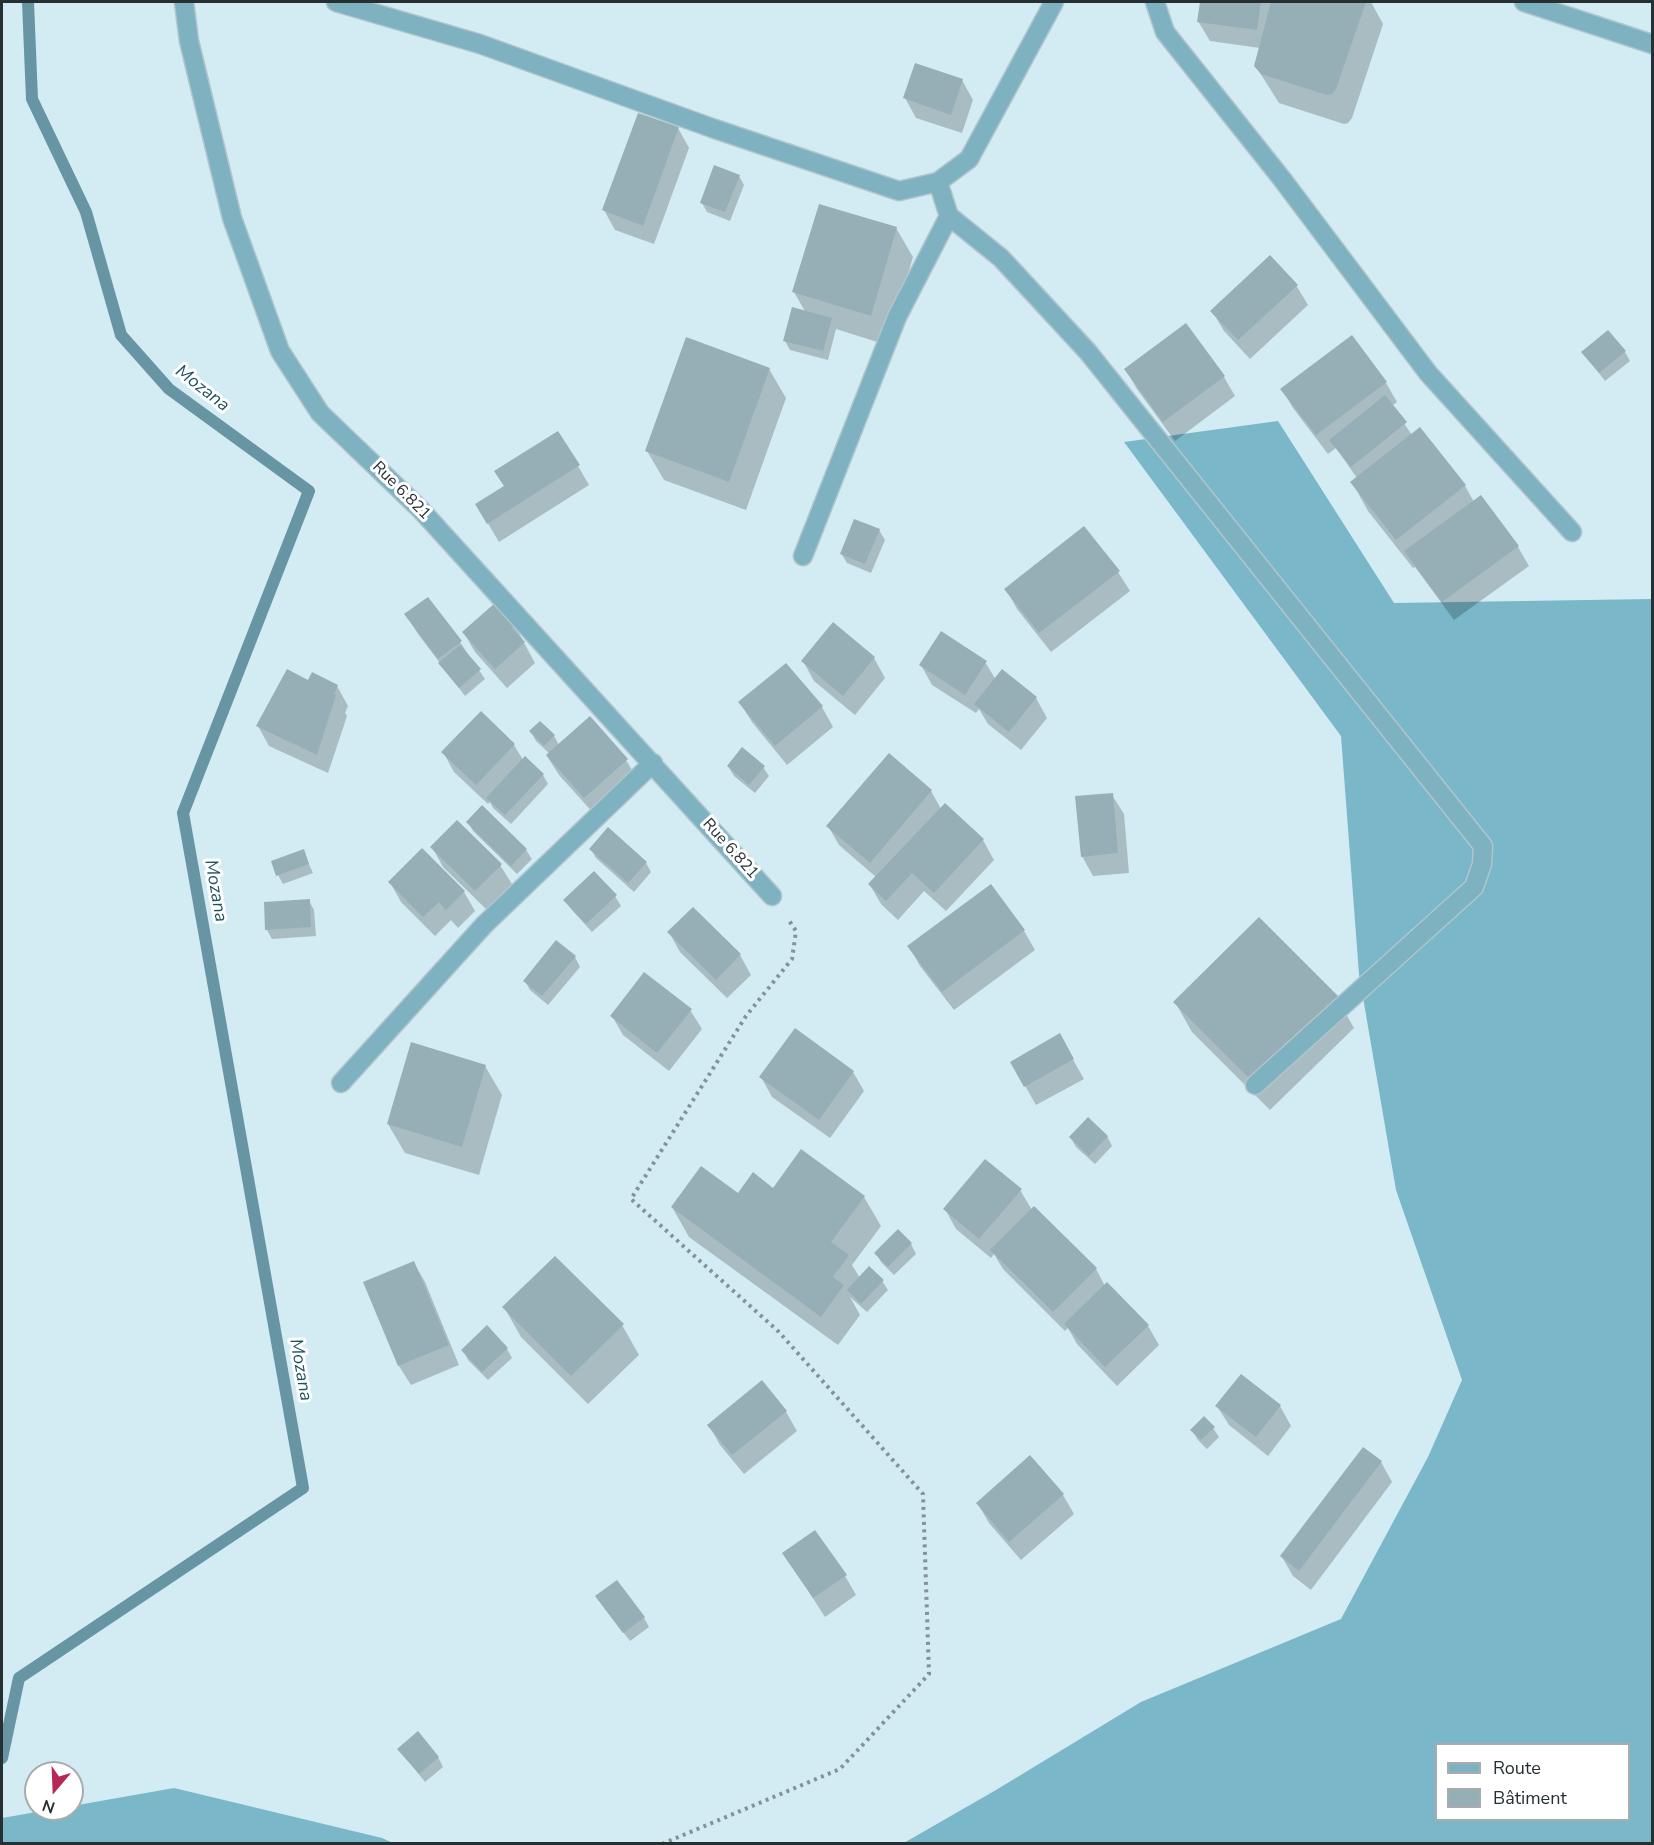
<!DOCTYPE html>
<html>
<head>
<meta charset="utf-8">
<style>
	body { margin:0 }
	#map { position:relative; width:1654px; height:1845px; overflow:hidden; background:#d3ebf3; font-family:"Nunito Sans",sans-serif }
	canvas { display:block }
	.frame { position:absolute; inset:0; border:3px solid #262f32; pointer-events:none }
	.legend { position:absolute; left:1435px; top:1743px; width:195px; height:78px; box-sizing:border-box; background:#fff; border:2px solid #a8acad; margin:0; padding:8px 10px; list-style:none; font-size:18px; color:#262f32 }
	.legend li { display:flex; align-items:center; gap:12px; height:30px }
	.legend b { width:30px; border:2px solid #a8acad }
	.north { position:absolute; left:24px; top:1761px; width:60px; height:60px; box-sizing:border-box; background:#fff; border:2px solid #a8acad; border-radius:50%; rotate:199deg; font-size:16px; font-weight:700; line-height:24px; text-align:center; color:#262f32 }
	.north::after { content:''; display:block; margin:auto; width:21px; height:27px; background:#b82854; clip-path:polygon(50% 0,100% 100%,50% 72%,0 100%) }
</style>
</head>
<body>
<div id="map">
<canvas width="1654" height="1845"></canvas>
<div class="frame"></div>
<ul class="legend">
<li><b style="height:8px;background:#7fb2c1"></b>Route</li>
<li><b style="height:16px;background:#96aeb5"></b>Bâtiment</li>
</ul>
<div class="north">N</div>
</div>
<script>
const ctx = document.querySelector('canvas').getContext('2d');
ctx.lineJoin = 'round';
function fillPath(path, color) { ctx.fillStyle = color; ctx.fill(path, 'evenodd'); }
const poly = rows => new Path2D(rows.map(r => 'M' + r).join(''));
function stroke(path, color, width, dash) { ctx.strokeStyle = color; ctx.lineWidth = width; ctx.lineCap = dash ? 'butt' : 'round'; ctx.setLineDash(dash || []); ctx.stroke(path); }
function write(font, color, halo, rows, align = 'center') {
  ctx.font = font + ' "Nunito Sans",sans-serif'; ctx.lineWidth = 6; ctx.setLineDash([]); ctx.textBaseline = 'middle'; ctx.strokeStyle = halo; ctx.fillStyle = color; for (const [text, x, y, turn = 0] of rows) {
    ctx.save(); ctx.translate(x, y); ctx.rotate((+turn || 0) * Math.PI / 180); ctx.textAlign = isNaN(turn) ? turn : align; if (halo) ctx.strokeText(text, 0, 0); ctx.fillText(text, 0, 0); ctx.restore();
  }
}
fillPath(poly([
	[1278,421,1394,603,1652,599,1652,1843,902,1844,996,1790,1141,1702,1341,1619,1428,1457,1462,1380,1396,1190,1359,974,1341,736,1124,442],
	[1436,1744,1628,1744,1628,1820,1436,1820],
	[174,1788,382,1838,393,1843,2,1843,2,1818,54,1809,72,1809,72,1806]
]), '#7ab7c9');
fillPath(poly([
	[1201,2,1371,2,1383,24,1352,118,1348,123,1344,124,1279,103,1255,65,1260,48,1210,41,1198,21],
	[962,80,973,100,962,133,916,118,905,98],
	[678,128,689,148,654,244,615,230,604,210],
	[739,176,744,185,730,221,707,212,702,203],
	[896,228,913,257,887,345,836,329,828,360,790,350,785,341,806,313,794,292],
	[1296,285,1308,305,1250,359,1224,331,1212,311],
	[1186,325,1224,377,1235,396,1175,441,1137,389,1126,370],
	[1583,352,1625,352,1630,361,1605,381],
	[769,369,786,398,746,510,664,480,647,451],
	[1386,383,1397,402,1392,406,1412,435,1420,429,1465,486,1474,502,1518,547,1529,566,1454,620,1415,567,1413,568,1368,511,1352,482,1357,478,1336,448,1328,454,1293,408,1282,389],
	[578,466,589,485,499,542,477,505,505,487],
	[879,530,885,540,871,573,847,563,841,553],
	[1118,572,1130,591,1051,652,1017,609,1006,589],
	[406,614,460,642,485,679,465,696,418,634],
	[833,624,874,658,885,678,855,715,814,681,803,661],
	[515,626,535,663,507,688,475,652,464,633],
	[985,662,996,680,1036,698,1047,718,1021,750,988,724,979,709,976,713,932,685,921,665],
	[786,665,822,707,833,727,787,765,752,722,740,703],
	[309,682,337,686,348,706,345,713,347,716,328,773,269,746,258,726],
	[481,713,514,745,523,760,543,775,548,784,511,824,493,808,490,802,488,804,454,772,443,752],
	[531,732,554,736,559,745,626,760,638,780,596,816,559,775,547,756,550,754,536,741],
	[889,755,931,791,941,809,983,840,994,860,946,911,924,891,898,920,881,904,870,885,876,877,839,845,828,826],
	[728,766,763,767,769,776,755,793,734,776],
	[1112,795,1124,814,1129,873,1093,876,1082,856],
	[468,822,526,850,532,859,517,874,473,831],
	[432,847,500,865,512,884,487,910,443,867],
	[591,849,646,863,651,872,634,892,596,858],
	[303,851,313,873,283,884,278,875],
	[390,882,464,892,475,911,458,928,451,920,435,936,401,902],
	[991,886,1024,931,1035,950,954,1010,920,966,909,946],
	[615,896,621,906,592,932,571,909,565,900],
	[309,901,314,910,316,936,272,939,267,930,265,903],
	[669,932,740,955,751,975,727,998,680,952],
	[575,957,580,967,548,1005,530,990,525,981],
	[1337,998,1354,1028,1270,1110,1192,1032,1175,1002],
	[690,1010,702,1029,669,1071,623,1035,612,1016],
	[1059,1035,1084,1079,1036,1105,1012,1063],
	[485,1066,502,1095,479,1175,405,1153,388,1124],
	[853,1072,864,1091,830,1138,772,1097,761,1077],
	[1107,1136,1112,1146,1095,1164,1076,1147,1071,1138],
	[774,1190,864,1197,881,1226,852,1265,860,1278,882,1281,888,1290,867,1312,850,1297,860,1315,838,1345,689,1237,672,1207],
	[1020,1190,1032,1210,1096,1269,1105,1286,1148,1326,1159,1345,1117,1386,1077,1344,1068,1328,1065,1331,1003,1269,994,1254,991,1258,956,1229,945,1209],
	[898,1231,911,1244,916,1254,894,1275,881,1262,876,1253],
	[414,1263,425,1282,459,1365,411,1385,399,1366,365,1283],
	[504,1307,622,1325,639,1355,588,1404,521,1337],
	[507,1349,512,1358,488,1380,468,1360,463,1350],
	[1217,1406,1280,1406,1291,1426,1268,1456,1229,1425],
	[786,1412,797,1431,744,1474,720,1445,709,1425],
	[1213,1428,1219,1437,1207,1449,1198,1440,1192,1430],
	[1030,1457,1063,1495,1074,1514,1021,1560,989,1523,978,1504],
	[1381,1462,1392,1482,1311,1590,1293,1576,1282,1557],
	[784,1553,845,1576,856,1595,825,1617],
	[603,1606,644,1618,649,1627,630,1641],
	[399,1749,438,1757,443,1767,425,1782]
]), '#0003');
stroke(poly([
	[2,1758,19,1678,303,1488,183,813,309,491,169,389,121,335,86,212,32,99,28,2]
]), '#6895a3', 12);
fillPath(poly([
	[1200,2,1261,2,1257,30,1197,22],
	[1271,2,1366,2,1336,89,1332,94,1327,95,1261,74,1254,66],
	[915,63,963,79,951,115,903,98],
	[638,113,679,127,643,226,602,210],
	[714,165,740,175,725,212,700,203],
	[819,204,897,227,871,316,792,292],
	[1270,255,1298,285,1238,340,1210,311],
	[792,307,832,318,823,351,783,341],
	[1186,323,1225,376,1163,422,1124,369],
	[1608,330,1626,351,1599,373,1581,352],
	[1352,335,1387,382,1316,435,1280,389],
	[686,337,770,368,729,482,645,451],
	[1385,395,1407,422,1351,467,1329,440],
	[1420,427,1466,485,1396,540,1350,482],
	[558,431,580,465,487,524,475,504,504,486,494,471],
	[1481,495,1519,546,1442,602,1404,551],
	[854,519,880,529,865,564,840,554],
	[1084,526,1120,571,1039,633,1004,589],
	[428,597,462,641,438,659,404,614],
	[495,603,516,625,512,628,525,642,495,669,462,632],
	[833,622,875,657,843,696,801,661],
	[941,631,987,661,965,695,919,665],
	[460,645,481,669,459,688,438,663],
	[786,663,823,706,775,746,738,702],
	[287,669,308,680,312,672,338,685,334,694,336,695,317,755,256,726],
	[1002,669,1037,697,1009,732,974,704],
	[481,711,515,744,476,785,441,752],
	[590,716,628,759,584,798,546,755],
	[540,721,555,735,544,746,529,731],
	[742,747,765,766,749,785,727,766],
	[889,753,932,790,870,863,826,826],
	[525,756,544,774,505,815,486,798],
	[1113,793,1118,853,1081,857,1075,796],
	[945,803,984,839,934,893,912,873,886,901,868,884],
	[482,805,527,849,511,866,466,822],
	[457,820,502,864,475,891,430,847],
	[608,827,647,862,628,883,589,849],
	[422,848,465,891,446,910,439,902,423,917,388,882],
	[304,849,309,864,276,876,271,861],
	[594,871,617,895,586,924,563,900],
	[991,884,1025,930,942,992,907,946],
	[310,899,311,927,265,930,264,902],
	[693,907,741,954,716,980,667,932],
	[1259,917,1339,997,1253,1082,1173,1002],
	[556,940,576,956,542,996,523,981],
	[644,972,692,1009,657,1053,610,1016],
	[795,1028,854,1071,819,1120,759,1077],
	[1060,1033,1074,1059,1024,1087,1010,1062],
	[411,1042,486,1065,462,1147,387,1124],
	[1088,1117,1108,1136,1089,1156,1069,1137],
	[801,1149,865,1196,831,1242,849,1255,833,1277,844,1285,821,1317,671,1207,701,1166,738,1193,753,1172,773,1188],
	[985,1159,1022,1189,979,1239,943,1209],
	[1034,1206,1097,1268,1053,1312,990,1250],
	[898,1229,912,1243,888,1267,874,1253],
	[555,1256,624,1324,571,1376,502,1307],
	[414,1261,449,1345,398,1366,363,1282],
	[869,1266,884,1280,861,1304,847,1290],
	[1107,1282,1149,1325,1105,1367,1064,1324],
	[487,1325,508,1348,482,1372,461,1350],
	[1241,1374,1281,1405,1256,1437,1215,1406],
	[762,1380,787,1411,732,1455,707,1425],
	[1204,1416,1215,1427,1201,1440,1190,1430],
	[1363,1447,1382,1461,1299,1571,1280,1556],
	[1030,1455,1064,1494,1009,1542,976,1503],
	[815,1530,847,1575,813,1598,782,1553],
	[617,1580,645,1617,623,1633,595,1596],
	[418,1731,439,1757,419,1774,397,1749]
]), '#96aeb5');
const minor = poly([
	[184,2,189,41,232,218,280,351,320,413,421,510,772,896],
	[336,2,480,44,712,128,899,191,938,182,969,159,1054,2],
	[1155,2,1165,32,1282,179,1428,373,1572,532],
	[1524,2,1652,44],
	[938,182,949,216,1001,258,1088,352,1483,846,1482,864,1474,887,1255,1085],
	[803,556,897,317,949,216],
	[341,1083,484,925,653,763]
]);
stroke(minor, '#b0c5cc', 21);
stroke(poly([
	[662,1844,840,1769,929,1674,923,1494,779,1332,631,1199,746,1016,792,959,796,931,788,919]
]), '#829398', 4, [3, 4.5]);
stroke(minor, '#7fb2c1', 18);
write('16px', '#262f32', '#fff', [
	["Rue 6.821",401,491,45],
	["Rue 6.821",730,849,48]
]);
write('italic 18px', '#1d515f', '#fff', [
	["Mozana",202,389,38],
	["Mozana",215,891,80],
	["Mozana",300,1370,80]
]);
</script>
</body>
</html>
